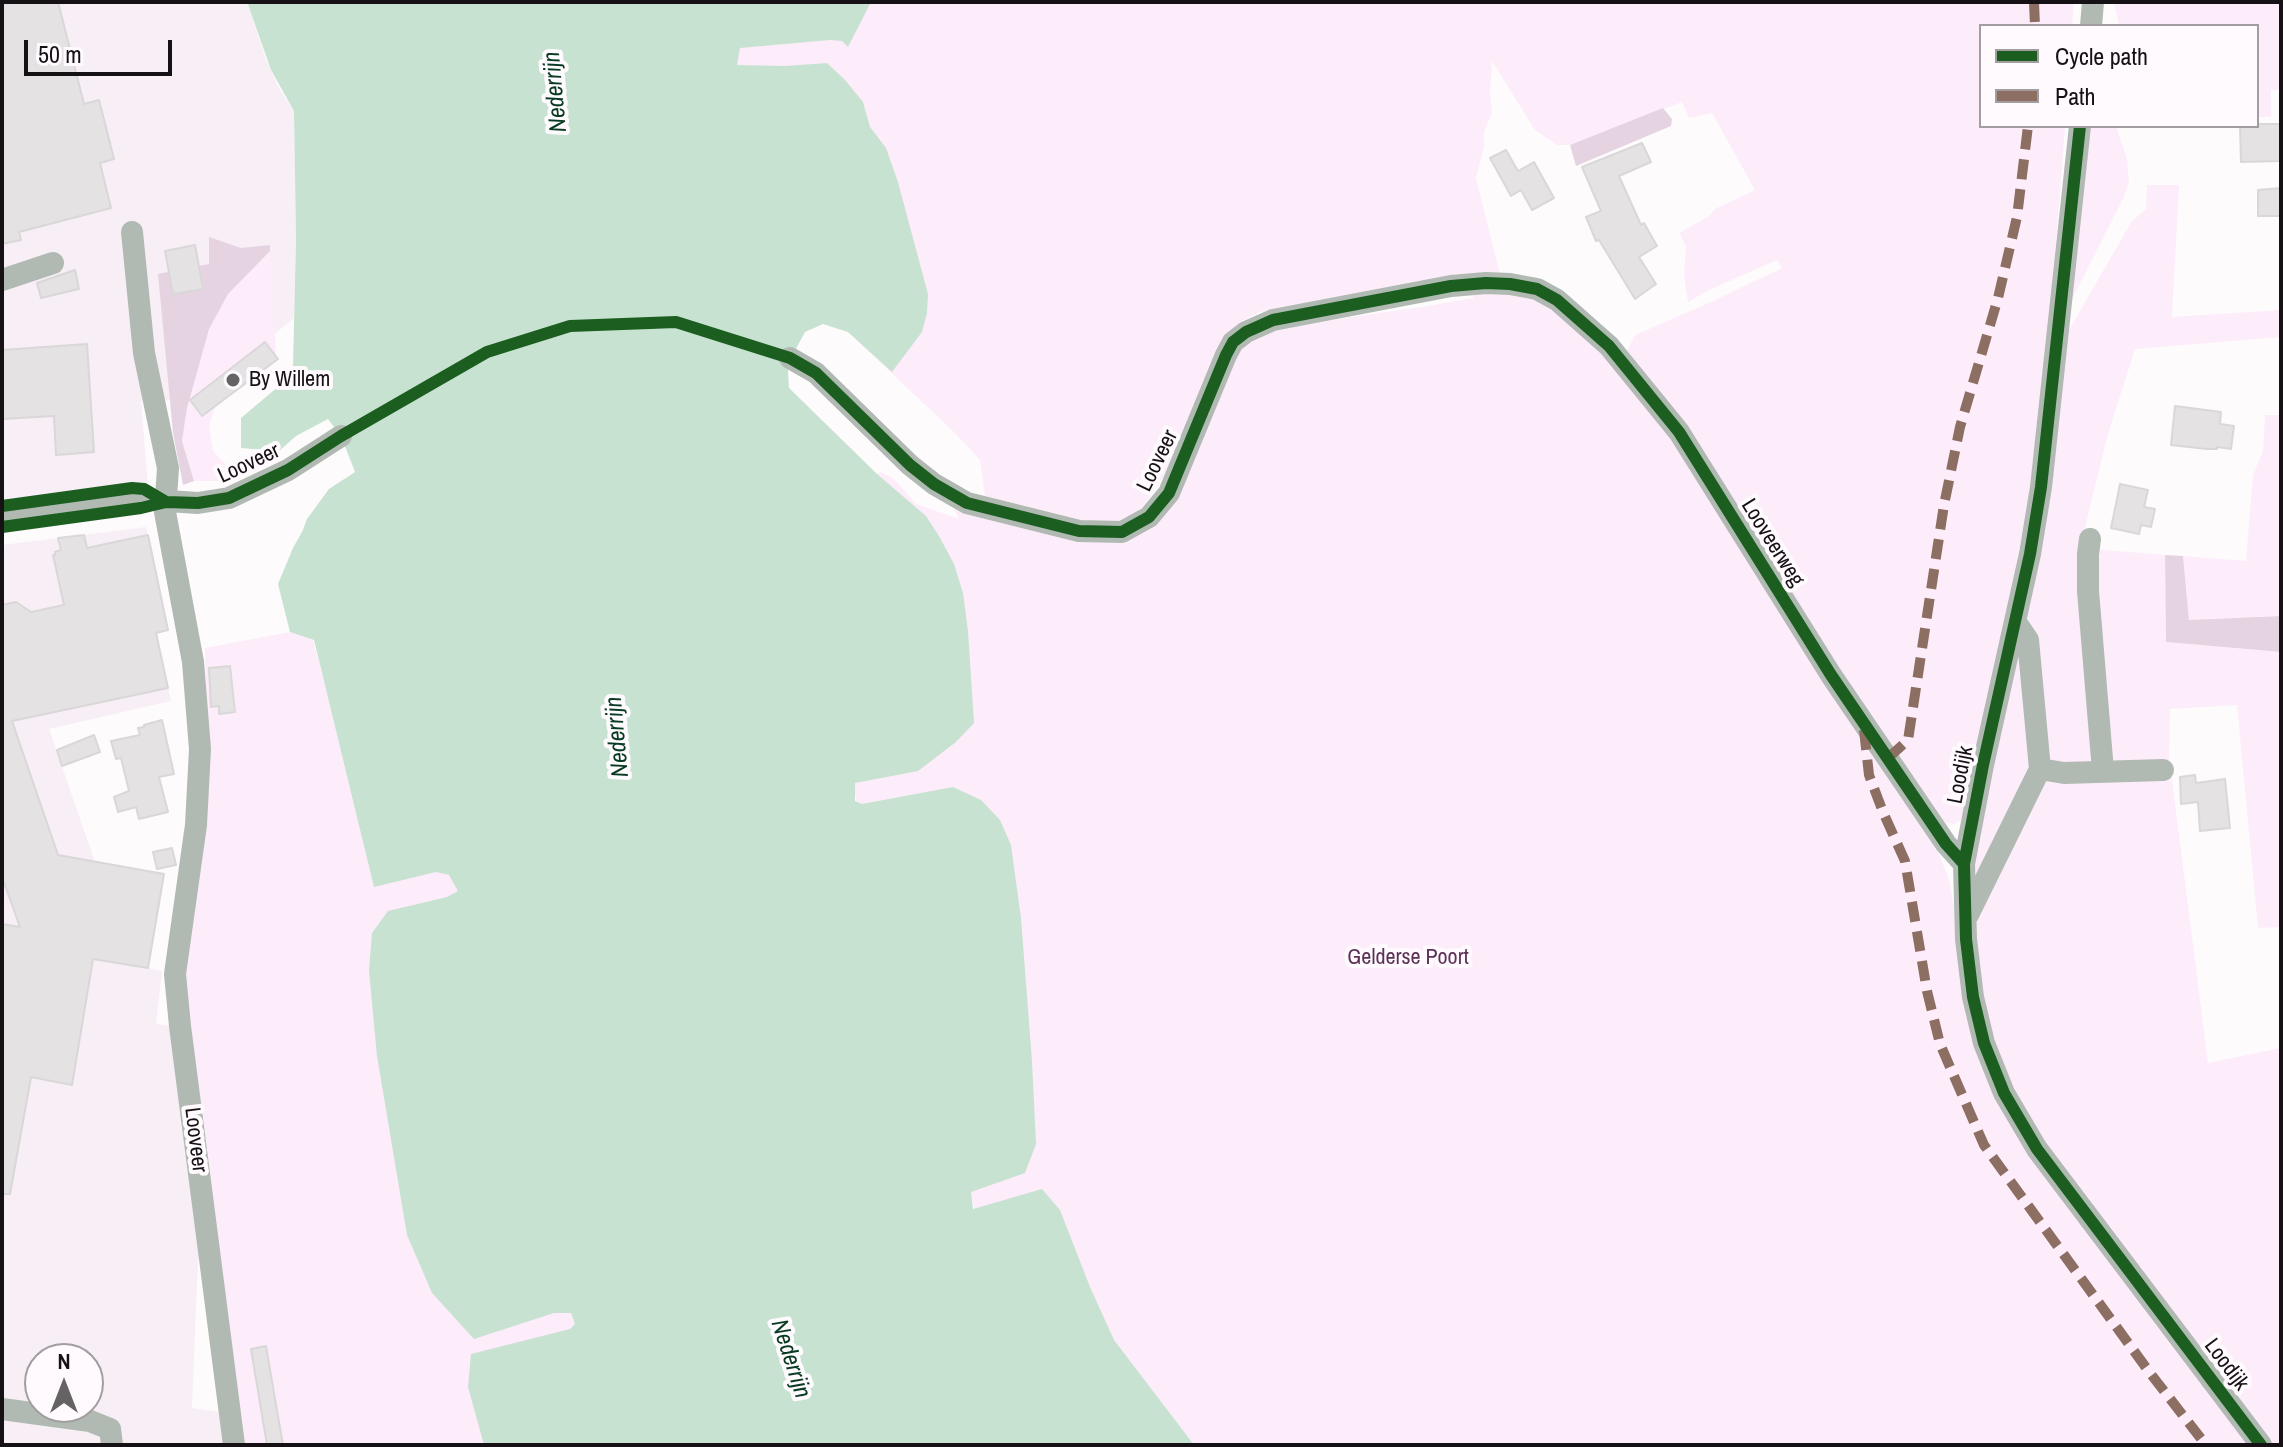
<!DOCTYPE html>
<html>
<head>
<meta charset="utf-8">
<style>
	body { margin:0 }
	#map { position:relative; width:2283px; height:1447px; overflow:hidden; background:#fdfbfc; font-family:"Archivo Narrow",sans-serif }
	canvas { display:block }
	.frame { position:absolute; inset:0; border:4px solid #151114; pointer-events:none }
	.legend { position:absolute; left:1979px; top:24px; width:280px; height:104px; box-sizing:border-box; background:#fefafd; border:2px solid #a19da0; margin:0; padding:10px 14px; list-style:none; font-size:24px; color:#151114 }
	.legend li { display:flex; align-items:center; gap:16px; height:40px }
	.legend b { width:40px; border:2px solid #a19da0 }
	.north { position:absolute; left:24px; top:1343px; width:80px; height:80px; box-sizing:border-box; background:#fefafd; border:2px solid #a19da0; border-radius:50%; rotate:0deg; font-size:22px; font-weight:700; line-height:32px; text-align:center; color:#151114 }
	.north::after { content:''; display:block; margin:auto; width:28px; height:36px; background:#666365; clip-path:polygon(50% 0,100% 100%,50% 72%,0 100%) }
	.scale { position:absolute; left:24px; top:40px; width:148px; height:36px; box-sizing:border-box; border:4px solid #151114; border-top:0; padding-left:10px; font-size:24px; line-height:28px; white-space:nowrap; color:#151114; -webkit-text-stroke:6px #fefafd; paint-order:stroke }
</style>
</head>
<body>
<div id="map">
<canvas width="2283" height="1447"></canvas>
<div class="frame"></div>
<ul class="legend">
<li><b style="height:10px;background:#1b5e20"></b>Cycle path</li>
<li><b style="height:10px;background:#8d6e63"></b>Path</li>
</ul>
<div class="north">N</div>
<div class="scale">50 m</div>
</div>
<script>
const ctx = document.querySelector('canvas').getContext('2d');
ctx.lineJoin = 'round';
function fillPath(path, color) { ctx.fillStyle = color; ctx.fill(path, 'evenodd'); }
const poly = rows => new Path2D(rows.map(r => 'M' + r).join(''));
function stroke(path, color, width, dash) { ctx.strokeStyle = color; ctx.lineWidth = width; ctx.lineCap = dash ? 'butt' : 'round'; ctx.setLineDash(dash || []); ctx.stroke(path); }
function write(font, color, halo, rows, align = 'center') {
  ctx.font = font + ' "Archivo Narrow",sans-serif'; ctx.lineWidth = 8; ctx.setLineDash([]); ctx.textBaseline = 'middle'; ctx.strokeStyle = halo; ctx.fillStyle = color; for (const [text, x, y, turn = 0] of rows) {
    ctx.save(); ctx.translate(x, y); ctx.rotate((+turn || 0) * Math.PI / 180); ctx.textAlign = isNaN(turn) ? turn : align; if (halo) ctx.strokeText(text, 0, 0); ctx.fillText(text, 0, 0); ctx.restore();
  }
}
fillPath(poly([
	[2,2,247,2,266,60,279,88,294,111,296,239,294,318,265,342,190,400,141,401,148,488,2,503],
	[146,527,168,630,157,633,171,701,49,729,95,862,148,968,162,971,156,1024,175,1026,200,1208,192,1408,221,1412,225,1445,2,1445,2,545],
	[40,1359,88,1359,88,1407,40,1407]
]), '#f8eef6');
fillPath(poly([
	[733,2,2074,2,2072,26,1981,26,1981,126,2065,126,2049,335,2026,517,1964,818,1954,824,1941,822,1626,353,1635,335,1709,303,1782,268,1777,260,1707,291,1688,302,1684,276,1686,246,1679,233,1709,216,1715,209,1755,190,1712,113,1689,118,1682,102,1570,145,1557,145,1535,130,1492,61,1490,94,1492,113,1484,132,1484,147,1476,178,1500,274,1280,308,1259,312,1240,322,1224,339,1167,471,1145,504,1134,514,1114,524,1081,521,985,496,980,460,953,431,848,332,823,324,736,64],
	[2114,2,2281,2,2281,90,2271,90,2271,117,2257,117,2257,26,2119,26],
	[2086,126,2116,126,2127,159,2129,181,2124,197,2067,309],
	[2147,185,2179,185,2172,317,2281,310,2281,337,2135,349,2107,437,2080,548,2097,753,2089,768,2044,759,2025,613,2065,337,2132,221,2146,209],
	[270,251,276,355,265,368,215,407,209,426,213,451,227,465,242,473,224,481,194,481,182,441,187,408,209,329,228,294],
	[1501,291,1530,297,1545,305,1588,337,1668,430,1873,755,1939,854,1949,880,1980,1047,2251,1445,1054,1445,975,1210,856,799,787,386,877,474,881,472,894,479,916,504,959,519,952,505,1135,533,1242,346,1262,330,1428,306,1473,298,1473,294],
	[2265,415,2281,415,2281,616,2189,620,2183,556,2246,561,2253,475,2263,451],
	[2093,549,2165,555,2166,642,2281,652,2281,927,2258,928,2237,705,2170,709,2169,756,2208,1063,2281,1048,2281,1445,2272,1445,2140,1272,2019,1106,2000,1058,1982,1001,1974,913,2041,781,2108,768],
	[290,632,313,640,344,760,423,744,621,1445,243,1445,186,1004,186,942,206,705,205,648],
	[2018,638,2031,771,1973,893,1976,833]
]), '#fdedfa');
fillPath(poly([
	[1663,108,1672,119,1671,126,1576,166,1570,145],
	[209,237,241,248,270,245,270,251,228,294,209,329,187,408,182,441,194,481,183,485,173,433,158,274,209,264],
	[2165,555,2183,556,2189,620,2281,616,2281,652,2166,642]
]), '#e6d3e2');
fillPath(poly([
	[247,2,871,2,848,47,842,41,830,40,740,48,737,65,785,66,827,63,845,80,863,102,870,127,886,148,898,182,928,294,927,313,922,332,892,372,848,332,823,324,805,332,791,358,788,370,789,388,877,474,926,516,939,536,954,564,963,593,968,631,974,723,956,742,918,771,855,783,855,801,862,804,953,787,981,800,1000,820,1011,845,1021,918,1032,1061,1036,1144,1025,1173,971,1192,973,1209,1042,1189,1060,1210,1090,1287,1114,1340,1194,1445,484,1445,468,1387,471,1354,570,1329,575,1324,571,1313,554,1313,474,1339,432,1293,407,1235,377,1056,369,971,372,933,388,911,447,897,458,891,449,875,436,872,374,887,314,640,290,632,278,584,293,548,303,530,307,519,329,489,355,472,341,436,328,419,296,436,279,451,241,448,241,418,279,386,293,366,296,239,294,111,271,70]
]), '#c8e2d1');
stroke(poly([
	[349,432,487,352,570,326,676,322,780,355]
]), '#093a22', 2, [10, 8]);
const building = poly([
	[2,2,58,2,84,104,99,100,114,159,100,163,111,208,19,232,21,240,2,244,2,2],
	[2257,124,2281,124,2281,161,2241,162,2240,126,2257,124],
	[1642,143,1651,162,1619,176,1641,225,1644,223,1657,246,1639,257,1656,284,1635,299,1599,240,1596,241,1586,217,1601,211,1582,167,1642,143],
	[1506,150,1518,171,1534,162,1554,198,1532,210,1521,190,1511,196,1490,158,1506,150],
	[2281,188,2281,216,2258,216,2258,190,2281,188],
	[195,245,203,289,173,294,165,251,195,245],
	[75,270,79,289,41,298,37,283,75,270],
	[265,342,278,359,202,416,190,400,265,342],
	[87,344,94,452,56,455,54,416,2,419,2,350,87,344],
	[2175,406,2221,412,2220,424,2234,426,2231,449,2217,447,2217,449,2207,449,2171,445,2175,406],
	[2120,484,2148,490,2144,507,2155,509,2151,527,2141,525,2139,534,2111,528,2120,484],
	[84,535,87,548,148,535,168,630,156,633,168,688,12,721,58,855,164,874,148,968,93,959,72,1085,31,1077,10,1194,2,1194,2,924,20,927,2,877,2,605,16,602,31,612,64,605,53,555,55,555,55,552,61,550,58,538,84,535],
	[230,666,235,712,219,714,219,706,211,707,209,668,230,666],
	[162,720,174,774,159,777,168,812,139,819,136,807,118,812,114,797,129,791,121,758,116,759,111,741,140,735,138,728,144,727,144,725,162,720],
	[94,735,100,752,62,766,57,750,94,735],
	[2195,775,2196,783,2225,779,2230,828,2200,831,2198,802,2181,804,2180,777,2195,775],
	[172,848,176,865,157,869,153,852,172,848],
	[266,1346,276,1405,283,1445,267,1445,251,1349,266,1346]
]);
fillPath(building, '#e5e2e4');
stroke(building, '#d9d7d8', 2);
stroke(poly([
	[2091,26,2093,2],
	[2080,126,2041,487,2030,554,1983,765,1964,864,1966,939,1973,997,1984,1043,2004,1093,2037,1149,2261,1445],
	[132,232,144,353,168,468,165,512,193,662,200,749,196,825,175,974,180,1026,234,1445],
	[2,280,53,263],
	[790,358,816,373,910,465,934,484,967,503,1079,531,1122,532,1149,517,1169,493,1226,355,1233,342,1246,332,1273,320,1451,286,1486,283,1510,284,1537,289,1557,300,1609,346,1679,432,1831,675,1946,844,1964,864],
	[2,514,138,499,198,503,229,498,288,470,341,436],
	[2090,539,2088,554,2088,591,2103,771],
	[2040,769,2064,773,2163,770],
	[1968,915,2040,769,2028,640,2015,621],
	[2,1409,90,1421,110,1429,112,1445]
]), '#b0bab3', 22);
stroke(poly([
	[2034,2,2035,26],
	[1864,730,1869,775,1883,812,1905,861,1927,991,1940,1044,1984,1145,2150,1373,2206,1445],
	[1888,758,1908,740,1944,505,1960,427,1998,298,2017,217,2028,126]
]), '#8d6e63', 10, [20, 10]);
stroke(poly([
	[2080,126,2041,487,2030,554,1983,765,1964,864,1966,939,1973,997,1984,1043,2004,1093,2037,1149,2261,1445],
	[2,506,132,488,144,489,166,502],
	[2,527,141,508,166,502,198,503,229,498,288,470,341,436,487,352,570,326,676,322,790,358,816,373,910,465,934,484,967,503,1079,531,1122,532,1149,517,1169,493,1226,355,1233,342,1246,332,1273,320,1451,286,1486,283,1510,284,1537,289,1557,300,1609,346,1679,432,1831,675,1946,844,1964,864]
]), '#1b5e20', 12);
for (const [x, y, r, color] of [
	[233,380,8,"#666365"]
]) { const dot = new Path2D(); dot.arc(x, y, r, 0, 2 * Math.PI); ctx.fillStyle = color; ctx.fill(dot); stroke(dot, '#fefafd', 3); }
write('22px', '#151114', '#fefafd', [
	["By Willem",249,380]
], 'left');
write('22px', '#151114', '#fefafd', [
	["Looveer",1158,461,-64],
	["Looveer",249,464,-25],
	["Looveerweg",1772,543,58],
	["Loodijk",1961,775,-79],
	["Looveer",195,1140,83],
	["Loodijk",2226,1365,53]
]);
write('22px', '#5c3156', '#fefafd', [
	["Gelderse Poort",1408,958]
]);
write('italic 24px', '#093a22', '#fefafd', [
	["Nederrijn",556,92,-95],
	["Nederrijn",618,737,-95],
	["Nederrijn",790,1359,72]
]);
</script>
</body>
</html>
